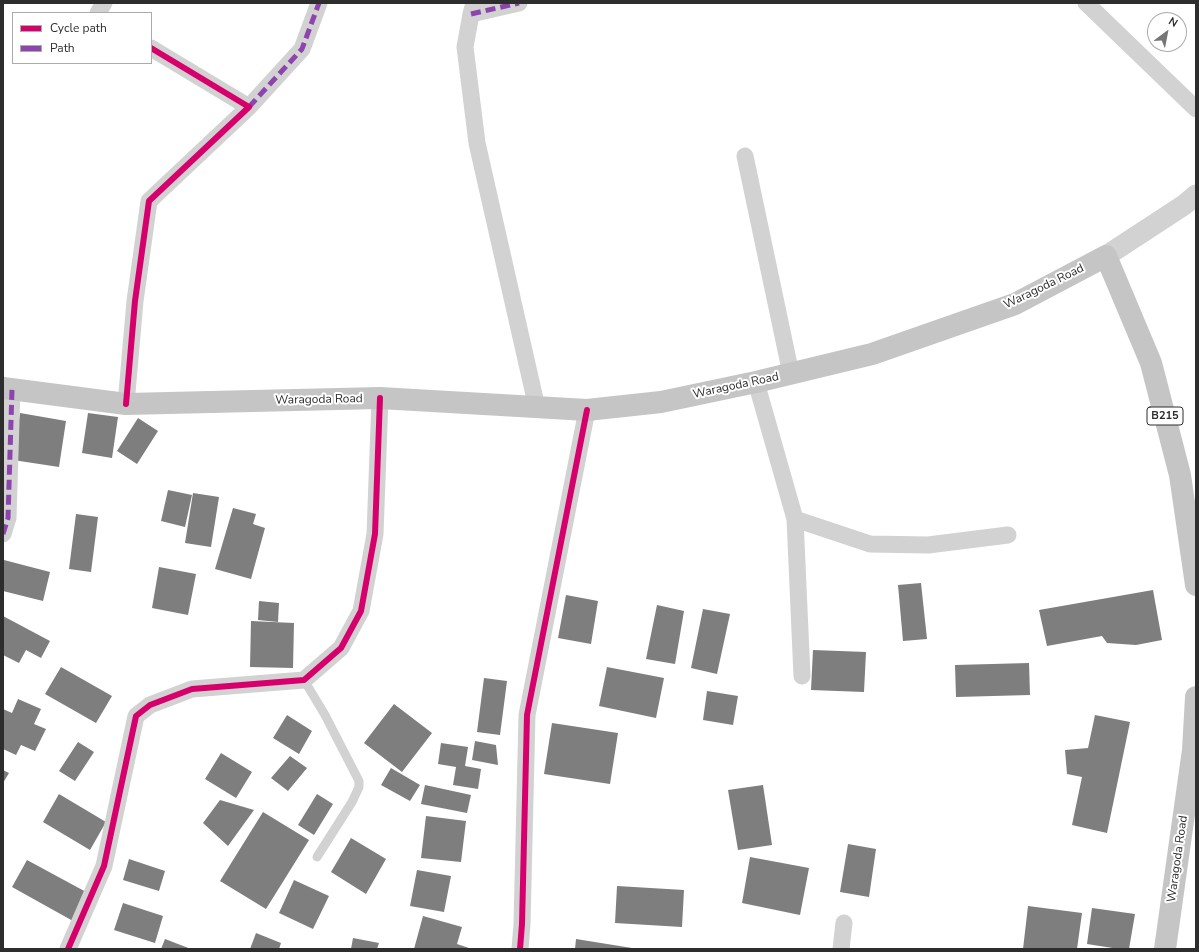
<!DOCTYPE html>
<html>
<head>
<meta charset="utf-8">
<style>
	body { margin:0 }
	#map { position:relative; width:1199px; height:952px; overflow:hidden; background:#fff; font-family:"Nunito Sans",sans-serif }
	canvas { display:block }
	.frame { position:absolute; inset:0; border:4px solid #2d2d2d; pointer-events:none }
	.legend { position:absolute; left:12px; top:12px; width:140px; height:52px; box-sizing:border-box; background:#fff; border:1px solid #ababab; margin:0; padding:5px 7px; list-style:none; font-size:12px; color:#2d2d2d }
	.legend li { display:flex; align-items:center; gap:8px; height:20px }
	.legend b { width:20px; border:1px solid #ababab }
	.north { position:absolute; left:1147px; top:12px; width:40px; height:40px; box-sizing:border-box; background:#fff; border:1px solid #ababab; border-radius:50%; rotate:32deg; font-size:11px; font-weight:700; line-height:16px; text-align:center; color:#2d2d2d }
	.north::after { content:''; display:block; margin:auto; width:14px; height:18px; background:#767676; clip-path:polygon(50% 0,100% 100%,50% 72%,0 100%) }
</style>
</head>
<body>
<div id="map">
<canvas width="1199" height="952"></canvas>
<div class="frame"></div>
<ul class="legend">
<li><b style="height:5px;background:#d6006c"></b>Cycle path</li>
<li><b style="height:5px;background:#8e44ad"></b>Path</li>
</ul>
<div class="north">N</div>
</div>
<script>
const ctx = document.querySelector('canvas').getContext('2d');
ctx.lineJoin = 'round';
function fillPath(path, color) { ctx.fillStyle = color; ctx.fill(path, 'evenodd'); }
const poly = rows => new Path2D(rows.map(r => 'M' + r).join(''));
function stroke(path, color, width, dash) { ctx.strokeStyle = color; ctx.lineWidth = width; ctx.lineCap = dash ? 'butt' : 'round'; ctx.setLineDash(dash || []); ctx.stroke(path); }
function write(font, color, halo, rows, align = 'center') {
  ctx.font = font + ' "Nunito Sans",sans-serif'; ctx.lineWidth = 4; ctx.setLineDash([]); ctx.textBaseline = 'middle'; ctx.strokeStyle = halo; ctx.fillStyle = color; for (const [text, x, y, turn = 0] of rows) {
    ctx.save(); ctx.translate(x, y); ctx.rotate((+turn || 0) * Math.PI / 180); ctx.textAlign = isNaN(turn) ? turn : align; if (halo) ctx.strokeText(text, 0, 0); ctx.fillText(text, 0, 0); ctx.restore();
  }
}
fillPath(poly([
	[20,413,66,421,59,467,13,460],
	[88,413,118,417,112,458,82,453],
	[138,418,158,431,137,464,117,451],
	[168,490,192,495,185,527,161,521],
	[193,493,219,497,211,547,185,543],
	[233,508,256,514,253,524,265,528,251,579,215,569],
	[76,514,98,517,91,572,69,569],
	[4,560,50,572,43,601,3,591],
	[159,567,196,574,188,615,152,608],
	[921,583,927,639,903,641,898,585],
	[1153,590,1162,640,1136,645,1107,643,1102,636,1047,646,1039,610],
	[566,595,598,601,591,644,558,638],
	[259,601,279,603,278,622,258,620],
	[657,605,684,611,675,664,646,659],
	[703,609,730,614,717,674,691,668],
	[3,616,50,641,41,658,26,650,19,663,3,655],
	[251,621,294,623,293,668,250,667],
	[813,650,866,652,864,692,811,690],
	[1029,663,1030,695,956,697,955,665],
	[61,667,112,696,96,723,45,694],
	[607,667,664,678,656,718,599,706],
	[484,678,507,681,500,735,477,732],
	[707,691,738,696,733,725,703,720],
	[18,699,41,709,34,724,46,729,35,751,21,745,16,755,3,749,3,709,12,713],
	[394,704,432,733,402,772,364,743],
	[287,715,312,731,299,754,273,738],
	[1095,715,1130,722,1107,833,1072,825,1082,777,1067,774,1065,750,1088,748],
	[552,723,618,733,610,784,544,774],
	[475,741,496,745,498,765,472,760],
	[78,742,94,752,75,781,59,771],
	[441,743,468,747,465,766,481,769,478,789,453,785,456,767,438,764],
	[221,753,252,772,236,798,205,779],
	[290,756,307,768,288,791,271,778],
	[391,768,420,785,410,801,381,785],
	[3,770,9,773,3,783],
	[425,785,471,795,467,813,421,804],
	[763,785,772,845,738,850,728,790],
	[59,794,106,822,90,850,43,822],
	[317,794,333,804,314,835,298,825],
	[220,800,254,810,228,846,203,823],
	[263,812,309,840,266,909,220,881],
	[426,816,466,821,461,862,421,858],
	[351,838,386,859,366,894,331,872],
	[848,844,876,849,869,897,840,892],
	[750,857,809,868,800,915,742,903],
	[129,859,165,871,159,891,123,880],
	[27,860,88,893,73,921,12,887],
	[417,870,451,876,444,912,410,906],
	[294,880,329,896,313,929,279,913],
	[617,886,684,890,682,927,615,923],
	[123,903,163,916,155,943,114,930],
	[1028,906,1082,913,1077,949,1023,949],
	[1092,908,1135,914,1129,949,1119,949,1087,944],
	[423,916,462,927,457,944,472,949,414,949],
	[256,933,281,943,279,949,250,949],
	[353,938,379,943,377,949,351,949],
	[165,939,191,949,161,949],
	[576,939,632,948,632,949,575,949]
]), '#7e7e7e');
stroke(poly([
	[304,680,325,715,359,781,359,787,352,802,317,857]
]), '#d2d2d2', 9);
stroke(poly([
	[474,3,471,14,465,47,477,143,537,408],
	[1086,3,1196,109],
	[98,13,104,3],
	[471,14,519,3],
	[249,107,302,49,319,3],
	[745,156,791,374],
	[756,382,795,519,802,676],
	[126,404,135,301,149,201,249,107,151,48],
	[795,519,870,544,928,545,1008,535],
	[3,534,8,518,12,389],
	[68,949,104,866,136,716,150,705,192,689,304,680,341,648,361,611,375,534,380,398],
	[520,949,522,924,527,715,587,410],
	[841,949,844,923]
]), '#d2d2d2', 17);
stroke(poly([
	[1106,256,1184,205,1196,195]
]), '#d2d2d2', 21);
stroke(poly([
	[3,388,126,404,380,398,587,410,661,402,756,382,872,354,1015,304,1106,256,1151,363,1180,475,1196,585],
	[1165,949,1193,750,1196,697]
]), '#c5c5c5', 22);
stroke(poly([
	[471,14,519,3],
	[249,107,302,49,319,3],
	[3,534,8,518,12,389]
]), '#8e44ad', 5, [10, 5]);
stroke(poly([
	[126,404,135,301,149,201,249,107,151,48],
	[68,949,104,866,136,716,150,705,192,689,304,680,341,648,361,611,375,534,380,398],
	[520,949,522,924,527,715,587,410]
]), '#d6006c', 6);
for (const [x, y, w] of [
	[1165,416,36]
]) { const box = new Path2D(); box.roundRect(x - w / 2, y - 9, w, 18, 3); ctx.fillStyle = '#fff'; ctx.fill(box); stroke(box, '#2d2d2d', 1); }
write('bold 11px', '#2d2d2d', null, [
	["B215",1165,416]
]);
write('12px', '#2d2d2d', '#fff', [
	["Waragoda Road",1044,287,-26],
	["Waragoda Road",736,386,-12],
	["Waragoda Road",319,400,-1],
	["Waragoda Road",1178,859,-82]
]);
</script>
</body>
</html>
